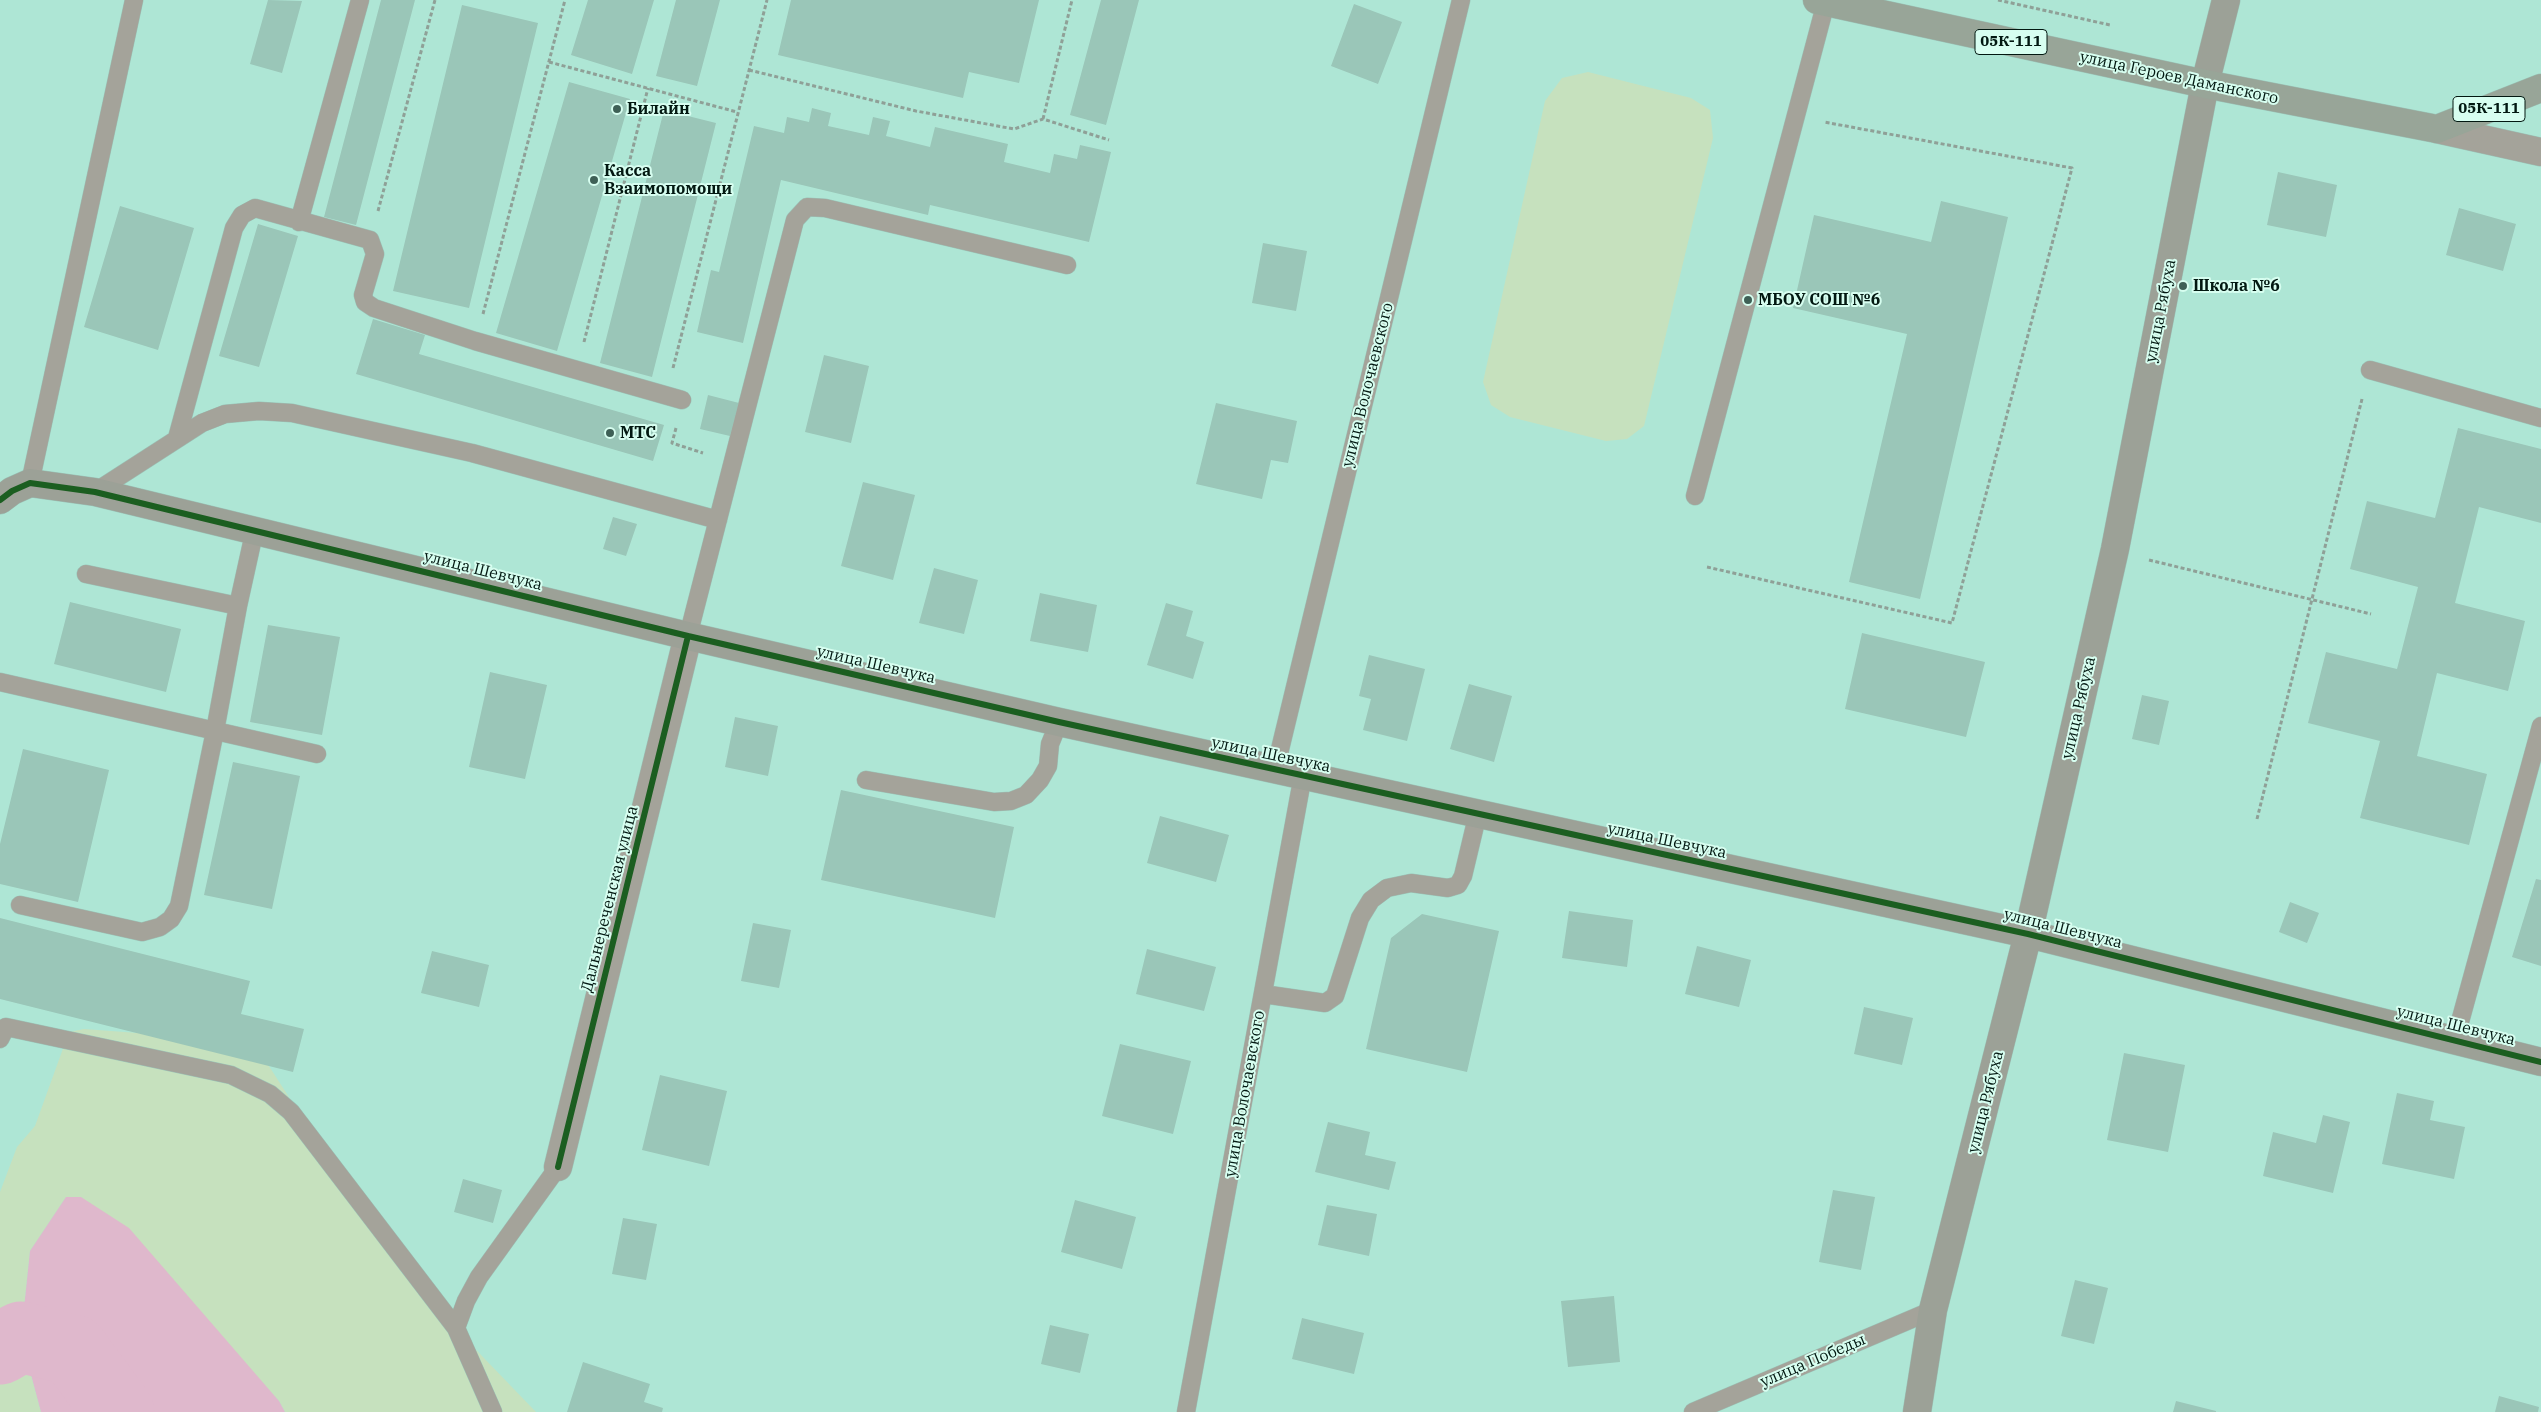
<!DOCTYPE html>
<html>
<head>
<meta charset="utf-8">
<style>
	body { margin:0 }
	canvas { display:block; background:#aee6d5 }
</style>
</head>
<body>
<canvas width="2541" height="1412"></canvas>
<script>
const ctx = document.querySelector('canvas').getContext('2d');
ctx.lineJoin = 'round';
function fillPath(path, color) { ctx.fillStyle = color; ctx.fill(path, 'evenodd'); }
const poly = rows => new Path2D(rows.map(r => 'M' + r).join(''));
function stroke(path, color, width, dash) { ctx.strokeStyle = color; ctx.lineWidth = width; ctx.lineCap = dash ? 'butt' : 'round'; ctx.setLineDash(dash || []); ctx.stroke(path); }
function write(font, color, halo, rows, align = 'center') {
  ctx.font = font + ' "IBM Plex Serif",serif'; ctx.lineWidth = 4; ctx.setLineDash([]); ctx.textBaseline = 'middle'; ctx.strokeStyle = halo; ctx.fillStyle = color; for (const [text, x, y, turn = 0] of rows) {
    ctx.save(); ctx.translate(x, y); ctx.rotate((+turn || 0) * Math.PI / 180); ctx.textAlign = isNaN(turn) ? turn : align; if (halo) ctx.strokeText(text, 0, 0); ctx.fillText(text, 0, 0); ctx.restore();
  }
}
fillPath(poly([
	[1588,72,1691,98,1710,110,1713,138,1644,426,1627,439,1606,441,1510,417,1491,405,1483,382,1545,101,1562,78],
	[84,1029,165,1035,267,1063,402,1273,536,1412,285,1412,279,1401,81,1197,66,1197,30,1251,21,1337,41,1412,0,1412,0,1192,17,1147,35,1126,69,1032]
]), '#c6e1be');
fillPath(poly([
	[66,1197,81,1197,129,1228,279,1401,285,1412,41,1412,21,1337,30,1251]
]), '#dfb8cc');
stroke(poly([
	[0,1349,21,1337,73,1350,119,1412]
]), '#dfb8cc', 71);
fillPath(poly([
	[268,0,302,1,282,73,250,64],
	[381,0,415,0,356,225,324,217],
	[588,0,654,0,632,74,571,55],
	[676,0,720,0,697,86,656,76],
	[791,0,1039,0,1019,83,969,72,963,98,778,55],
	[1101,0,1139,0,1106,125,1070,115],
	[1354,4,1402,22,1378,84,1331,66],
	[462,5,538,23,469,308,393,291],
	[569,82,630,99,557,351,496,333],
	[812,108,831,113,828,126,869,135,873,117,890,121,886,136,930,147,935,127,1008,144,1004,162,1050,173,1054,154,1077,159,1080,145,1111,152,1089,242,930,205,928,215,781,180,743,343,697,332,711,270,719,272,754,126,784,133,787,117,809,122],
	[664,110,716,123,652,377,600,363],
	[2278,172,2337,185,2326,237,2267,225],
	[1941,201,2008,217,1920,599,1849,582,1907,334,1793,308,1814,215,1931,242],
	[120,206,194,228,158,350,84,327],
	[2459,208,2516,224,2503,271,2446,255],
	[258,224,298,236,259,367,219,356],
	[1263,243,1307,251,1296,311,1252,303],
	[373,319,425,335,419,354,664,425,653,461,356,374],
	[824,355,869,366,851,443,805,432],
	[708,395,739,403,730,436,700,429],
	[1216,403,1297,421,1288,463,1271,460,1262,499,1196,484],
	[2458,428,2541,449,2541,523,2479,507,2455,603,2525,621,2508,691,2437,673,2417,756,2487,774,2469,845,2360,818,2380,741,2308,723,2326,652,2397,669,2418,587,2350,569,2367,501,2435,518],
	[863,482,915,495,893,580,841,566],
	[613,517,637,524,626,556,603,549],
	[934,568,978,580,964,634,919,623],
	[1040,593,1097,605,1088,652,1030,641],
	[70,602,181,629,166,692,54,664],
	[1166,603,1193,611,1186,636,1204,642,1193,679,1147,665],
	[268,625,340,637,322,735,250,722],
	[1862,633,1985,662,1966,737,1845,709],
	[1369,655,1425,669,1407,741,1363,730,1371,699,1359,696],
	[490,672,547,685,525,779,469,767],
	[1469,684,1512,696,1494,762,1450,749],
	[2142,695,2169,701,2159,745,2132,739],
	[735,717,778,726,768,776,725,767],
	[23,749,109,770,78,902,0,884,0,844],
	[233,762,300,776,272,909,204,895],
	[841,790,1014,827,995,918,821,880],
	[1160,816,1229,835,1216,882,1147,863],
	[2536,879,2541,880,2541,966,2512,957],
	[2290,902,2319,913,2307,943,2279,932],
	[1569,911,1633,920,1627,967,1562,958],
	[1422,914,1499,931,1467,1072,1366,1049,1391,938],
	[0,918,250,981,241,1014,304,1029,293,1072,0,999],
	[753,923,791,930,779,988,741,981],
	[1697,946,1751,960,1739,1007,1685,994],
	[1147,949,1216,967,1204,1011,1136,994],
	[432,951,489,965,479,1007,421,993],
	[1864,1007,1913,1018,1902,1065,1854,1054],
	[1120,1044,1191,1061,1173,1134,1102,1116],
	[2124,1053,2185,1065,2168,1152,2107,1140],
	[660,1075,727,1091,709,1166,642,1150],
	[2397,1093,2434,1101,2430,1120,2465,1127,2454,1179,2382,1164],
	[2323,1115,2350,1122,2333,1193,2263,1176,2273,1132,2316,1143],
	[1328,1122,1370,1132,1365,1155,1396,1162,1389,1190,1315,1172],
	[463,1179,502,1190,493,1223,454,1212],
	[1833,1190,1875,1197,1861,1270,1819,1262],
	[1075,1200,1136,1217,1122,1269,1061,1252],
	[1327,1205,1377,1214,1369,1256,1318,1245],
	[623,1218,657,1224,646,1280,612,1274],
	[2075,1280,2108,1288,2094,1344,2061,1336],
	[1614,1296,1620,1362,1568,1367,1561,1301],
	[1302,1318,1364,1333,1354,1374,1292,1359],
	[1050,1325,1089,1334,1080,1373,1041,1364],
	[583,1362,650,1384,644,1402,663,1408,662,1412,567,1412],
	[2499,1396,2539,1407,2538,1412,2495,1412],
	[2176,1401,2216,1411,2216,1412,2173,1412]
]), '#9ac6b8');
const lane = poly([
	[299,222,360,0],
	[2370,370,2541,418],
	[177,438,234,228,242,215,255,208,370,240,375,254,363,295,365,302,374,308,475,341,682,400],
	[30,483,134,0],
	[95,492,202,423,225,414,259,411,292,413,472,453,718,520],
	[1695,496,1826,2],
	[86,574,238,606],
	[688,636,795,220,807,207,825,208,1067,265],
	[0,682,317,754],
	[1275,770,1461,0],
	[866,780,994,802,1011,801,1026,795,1040,780,1048,766,1050,744,1059,722],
	[20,905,142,932,160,927,171,919,179,906,215,731,238,606,255,529],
	[1263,994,1325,1003,1335,996,1360,918,1371,900,1387,888,1411,883,1448,888,1458,885,1463,876,1478,813],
	[0,1039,6,1027,231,1075,270,1094,291,1112,456,1328],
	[2455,1040,2541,726],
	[493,1412,456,1328,466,1301,479,1277,558,1167],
	[1186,1412,1303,775],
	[1693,1412,1933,1310]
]);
const street = poly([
	[2437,129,2541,152],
	[558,1167,688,636]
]);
const secondary = poly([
	[0,500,12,491,30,483,95,492,688,636,1059,722,2028,934,2541,1062],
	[1917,1412,1933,1310,2028,934,2115,549,2205,84,2226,0]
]);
const primary = poly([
	[1817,0,2205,84,2437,129,2541,88]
]);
stroke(lane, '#9bc4b8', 19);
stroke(street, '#9bc4b8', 29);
stroke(secondary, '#9bc4b8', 29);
stroke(primary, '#9bc4b8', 29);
stroke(poly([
	[1998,0,2110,25],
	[549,62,737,112],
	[749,70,916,111,1014,129,1043,119,1109,140],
	[1043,119,1072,0],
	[378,211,435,0],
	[483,314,565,0],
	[584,342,648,88],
	[673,368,767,0],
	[676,428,672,443,703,453],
	[2149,560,2371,614],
	[1707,567,1952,623,2072,168,1824,122],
	[2257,819,2362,399]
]), '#8fa097', 3, [4, 2.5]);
stroke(lane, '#a4a39a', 18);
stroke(street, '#a4a39a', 28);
stroke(secondary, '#9ca197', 28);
stroke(primary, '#98a598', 28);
stroke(poly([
	[0,500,12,491,30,483,95,492,688,636,1059,722,2028,934,2541,1062],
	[558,1167,688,636]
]), '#1b5e20', 6);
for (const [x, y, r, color] of [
	[617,109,5,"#3e6056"],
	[594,180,5,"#3e6056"],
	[2183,286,5,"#3e6056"],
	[1748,300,5,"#3e6056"],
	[610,433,5,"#3e6056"]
]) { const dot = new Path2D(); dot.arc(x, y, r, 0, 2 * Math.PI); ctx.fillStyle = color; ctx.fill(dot); stroke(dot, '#d7fef0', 2); }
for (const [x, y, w] of [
	[2011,42,72],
	[2489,109,72]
]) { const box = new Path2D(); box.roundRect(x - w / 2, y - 12.5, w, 25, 4); ctx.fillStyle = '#d7fef0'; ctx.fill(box); stroke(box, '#021811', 1); }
write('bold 15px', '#021811', null, [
	["05К-111",2011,42],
	["05К-111",2489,109]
]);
write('16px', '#021811', '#d7fef0', [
	["улица Героев Даманского",2179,78,12],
	["улица Рябуха",2161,311,-79],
	["улица Волочаевского",1368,385,-76],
	["улица Шевчука",483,571,14],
	["улица Шевчука",876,665,13],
	["улица Рябуха",2079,708,-77],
	["улица Шевчука",1271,755,12],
	["улица Шевчука",1667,841,12],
	["Дальнереченская улица",610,899,-76],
	["улица Шевчука",2063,929,14],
	["улица Шевчука",2456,1026,14],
	["улица Волочаевского",1245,1094,-80],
	["улица Рябуха",1986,1102,-76],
	["улица Победы",1813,1361,-23]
]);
write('bold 16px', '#021811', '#d7fef0', [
	["Билайн",627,109],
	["Касса",604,171],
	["Взаимопомощи",604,189],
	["Школа №6",2193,286],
	["МБОУ СОШ №6",1758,300],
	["МТС",620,433]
], 'left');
</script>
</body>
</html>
